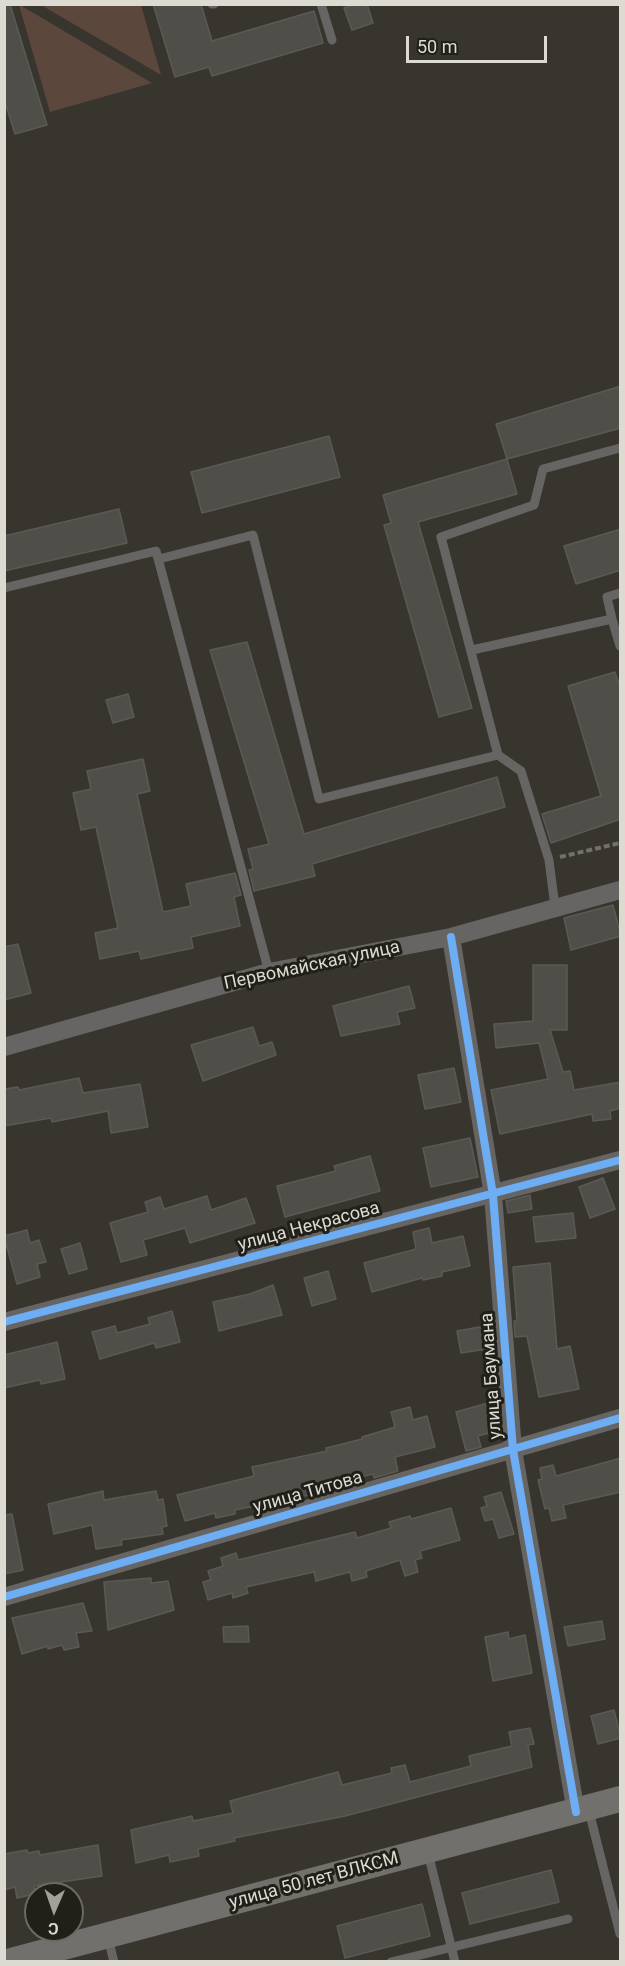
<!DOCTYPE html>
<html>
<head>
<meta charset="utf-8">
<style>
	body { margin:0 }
	#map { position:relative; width:625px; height:1966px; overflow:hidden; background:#37352e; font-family:Roboto,sans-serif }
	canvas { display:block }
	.frame { position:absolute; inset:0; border:6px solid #dcdad1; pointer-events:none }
	.north { position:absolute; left:24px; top:1882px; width:60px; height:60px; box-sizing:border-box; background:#201f18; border:2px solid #6b6a62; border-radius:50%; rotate:182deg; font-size:16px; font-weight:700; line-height:24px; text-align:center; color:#dcdad1 }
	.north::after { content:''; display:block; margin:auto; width:21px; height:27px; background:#a2a098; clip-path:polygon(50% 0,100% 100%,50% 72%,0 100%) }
	.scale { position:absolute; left:406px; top:36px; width:141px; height:27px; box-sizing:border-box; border:3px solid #dcdad1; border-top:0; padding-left:8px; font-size:18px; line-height:21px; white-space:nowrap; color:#dcdad1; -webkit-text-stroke:4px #201f18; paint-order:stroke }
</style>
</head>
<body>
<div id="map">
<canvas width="625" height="1966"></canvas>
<div class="frame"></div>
<div class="north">С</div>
<div class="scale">50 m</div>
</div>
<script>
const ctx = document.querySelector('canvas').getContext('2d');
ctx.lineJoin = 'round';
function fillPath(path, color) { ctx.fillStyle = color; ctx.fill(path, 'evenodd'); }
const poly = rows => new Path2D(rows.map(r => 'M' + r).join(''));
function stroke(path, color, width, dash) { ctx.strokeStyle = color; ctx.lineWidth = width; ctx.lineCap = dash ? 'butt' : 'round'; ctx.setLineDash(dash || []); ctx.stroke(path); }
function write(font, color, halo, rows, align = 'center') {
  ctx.font = font + ' Roboto,sans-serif'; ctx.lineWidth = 6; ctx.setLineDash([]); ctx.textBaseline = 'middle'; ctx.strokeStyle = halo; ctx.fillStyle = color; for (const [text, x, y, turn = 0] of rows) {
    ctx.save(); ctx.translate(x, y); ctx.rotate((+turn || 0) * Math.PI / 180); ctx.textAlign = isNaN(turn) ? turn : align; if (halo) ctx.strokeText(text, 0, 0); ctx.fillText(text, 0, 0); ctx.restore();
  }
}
fillPath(poly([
	[19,5,20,5,152,83,50,112],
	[41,5,141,5,161,75]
]), '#5c473d');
const building = poly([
	[4,4,10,4,47,125,15,134,4,99,4,4],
	[153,4,201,4,212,41,314,11,323,43,212,76,209,67,175,77,153,4],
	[354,4,367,4,373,23,352,30,344,8,354,4],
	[621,386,621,428,507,459,496,424,621,386],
	[329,436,340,477,202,513,191,472,329,436],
	[507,459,517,494,418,522,472,708,439,717,384,525,391,523,383,495,507,459],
	[119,509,127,543,4,571,4,536,119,509],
	[621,529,621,570,576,584,564,546,621,529],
	[247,642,304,834,497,777,505,807,312,864,315,876,254,891,249,870,253,869,248,849,269,844,210,650,247,642],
	[615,672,621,690,621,819,551,843,542,814,601,796,568,686,615,672],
	[128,694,134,717,113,723,106,700,128,694],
	[143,759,150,791,137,794,163,912,191,906,186,884,235,873,241,895,234,897,240,926,191,937,193,948,141,959,139,951,100,959,95,933,118,928,96,827,81,830,73,793,91,789,87,771,143,759],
	[613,905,621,936,571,950,564,918,613,905],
	[18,944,31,993,4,1000,4,947,18,944],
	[533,965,567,965,567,1030,550,1030,563,1072,570,1071,574,1090,621,1082,621,1108,610,1111,611,1119,593,1121,592,1114,500,1134,491,1090,548,1079,539,1043,496,1048,494,1024,533,1021,533,965],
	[409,986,415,1008,397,1012,400,1024,341,1036,333,1006,409,986],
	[253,1027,259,1046,272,1042,276,1055,203,1081,191,1045,253,1027],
	[454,1068,461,1102,425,1109,418,1075,454,1068],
	[79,1078,83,1093,140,1084,148,1127,111,1133,108,1111,52,1122,51,1118,4,1126,4,1089,18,1087,19,1090,79,1078],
	[470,1138,478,1177,431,1187,423,1148,470,1138],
	[370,1156,380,1191,285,1217,277,1186,336,1171,334,1166,370,1156],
	[603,1178,615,1209,590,1218,579,1187,603,1178],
	[530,1195,532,1209,508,1213,506,1201,530,1195],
	[207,1196,211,1210,246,1198,255,1223,190,1243,185,1228,143,1240,147,1255,121,1262,110,1223,148,1212,145,1202,160,1197,164,1209,207,1196],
	[573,1213,576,1238,536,1242,533,1217,573,1213],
	[429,1228,432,1243,463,1236,470,1266,442,1272,442,1276,423,1280,422,1278,372,1292,364,1263,416,1249,413,1232,429,1228],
	[27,1230,30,1243,39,1240,46,1262,37,1264,40,1277,17,1284,4,1236,27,1230],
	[80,1243,87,1269,69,1274,61,1249,80,1243],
	[550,1263,557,1349,570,1346,579,1389,539,1397,527,1336,515,1337,514,1321,517,1321,513,1267,550,1263],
	[328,1271,336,1299,312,1306,304,1278,328,1271],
	[273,1285,282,1315,219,1331,213,1302,250,1294,273,1285],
	[172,1311,180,1342,156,1348,154,1343,100,1359,92,1332,115,1326,117,1333,150,1324,148,1318,172,1311],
	[491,1325,494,1348,461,1353,457,1331,491,1325],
	[57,1342,65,1379,41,1384,40,1380,4,1388,4,1355,57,1342],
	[498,1400,500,1430,478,1436,481,1447,466,1451,456,1412,498,1400],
	[410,1407,413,1420,427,1416,435,1447,395,1457,398,1471,374,1478,373,1474,328,1485,329,1491,235,1510,235,1514,216,1518,215,1513,185,1521,177,1495,254,1476,252,1467,327,1451,326,1448,362,1439,362,1437,395,1427,391,1412,410,1407],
	[621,1458,621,1492,563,1505,566,1518,552,1521,549,1508,545,1509,538,1480,542,1479,540,1468,553,1465,556,1476,621,1458],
	[103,1491,104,1500,156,1491,158,1500,163,1499,167,1526,162,1527,163,1534,121,1540,122,1545,96,1549,92,1525,54,1534,48,1504,103,1491],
	[501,1492,514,1534,499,1538,493,1519,485,1521,481,1508,487,1506,484,1497,501,1492],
	[451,1508,460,1540,420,1551,422,1558,415,1560,418,1572,405,1576,400,1560,366,1571,367,1577,352,1581,350,1572,316,1581,314,1572,246,1587,248,1593,233,1598,232,1593,208,1600,203,1582,211,1580,208,1571,223,1566,221,1558,236,1553,238,1560,355,1532,357,1538,391,1528,389,1522,410,1516,411,1519,451,1508],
	[12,1514,23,1570,4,1574,4,1515,12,1514],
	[151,1578,151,1583,168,1581,174,1610,108,1630,104,1582,151,1578],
	[83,1603,92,1631,76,1633,79,1647,64,1650,62,1645,48,1649,48,1646,22,1654,12,1618,83,1603],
	[602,1621,605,1639,568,1646,564,1627,602,1621],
	[248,1626,249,1642,224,1642,223,1627,248,1626],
	[508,1632,509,1639,525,1635,532,1673,493,1681,485,1637,508,1632],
	[614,1710,621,1738,598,1744,591,1716,614,1710],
	[530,1728,534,1744,528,1745,532,1767,345,1816,234,1838,235,1841,198,1849,199,1856,170,1862,169,1855,136,1863,131,1830,192,1816,193,1821,233,1813,230,1801,338,1772,342,1785,392,1773,391,1768,405,1765,410,1782,471,1766,469,1756,512,1746,509,1732,530,1728],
	[98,1845,102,1876,34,1886,35,1894,17,1898,15,1887,4,1890,4,1854,27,1850,28,1853,39,1851,40,1855,98,1845],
	[551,1870,559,1902,470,1924,462,1893,551,1870],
	[422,1904,430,1936,345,1958,337,1926,422,1904]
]);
fillPath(building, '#504e49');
stroke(building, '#5a5a54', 1.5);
stroke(poly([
	[560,857,620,843]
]), '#72706d', 4, [6, 3]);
stroke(poly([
	[212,4,214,4],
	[321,4,332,40],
	[159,559,253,535,319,799,498,755],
	[4,588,156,551,269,972],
	[612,619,620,646],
	[472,650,612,619,607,597,620,593],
	[555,907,549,860,521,771,498,755,441,537,534,505,543,469,620,448],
	[589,1811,620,1934],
	[428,1853,455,1962],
	[108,1938,114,1962],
	[391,1962,568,1919]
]), '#676563', 9);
stroke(poly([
	[451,937,493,1195,513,1450,576,1812],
	[4,1047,269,972,451,937,620,890],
	[4,1322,620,1160],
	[4,1597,620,1418]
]), '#676563', 18);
stroke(poly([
	[7,1962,620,1799]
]), '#72706d', 26);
stroke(poly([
	[451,937,493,1195,513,1450,576,1812],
	[4,1322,620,1160],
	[4,1597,620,1418]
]), '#6dadf4', 8);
write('18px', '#dcdad1', '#201f18', [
	["Первомайская улица",312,966,-12],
	["улица Некрасова",309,1227,-15],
	["улица Баумана",492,1376,-94],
	["улица Титова",308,1493,-16],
	["улица 50 лет ВЛКСМ",314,1881,-15]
]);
</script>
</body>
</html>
